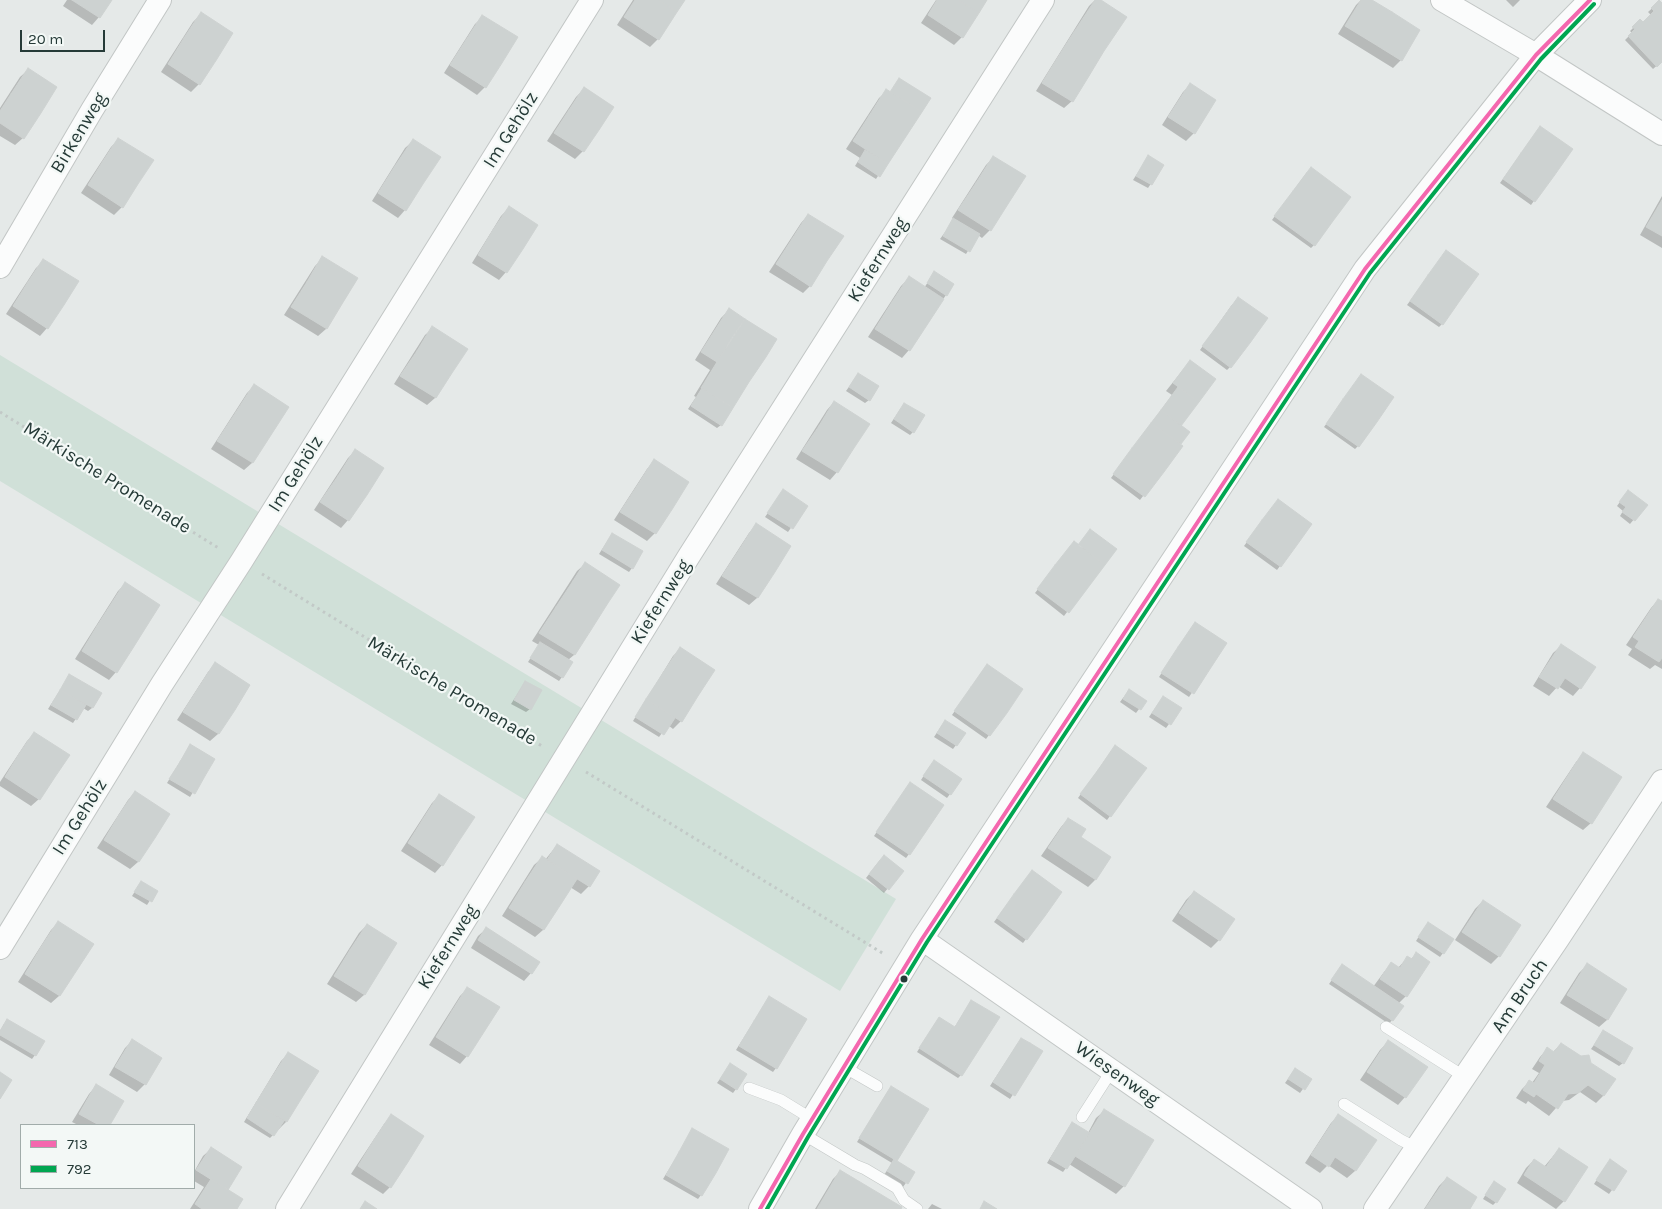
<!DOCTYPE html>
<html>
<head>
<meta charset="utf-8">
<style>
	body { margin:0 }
	#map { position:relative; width:1662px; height:1209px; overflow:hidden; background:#e5e9e8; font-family:Karla,sans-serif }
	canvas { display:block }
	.legend { position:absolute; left:20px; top:1124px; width:175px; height:65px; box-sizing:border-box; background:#f3f8f6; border:1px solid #a1acaa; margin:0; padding:6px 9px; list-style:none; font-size:15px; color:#253a37 }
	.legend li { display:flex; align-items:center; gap:10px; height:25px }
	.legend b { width:25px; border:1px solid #a1acaa }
	.scale { position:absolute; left:20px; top:30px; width:85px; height:22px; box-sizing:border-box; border:2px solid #253a37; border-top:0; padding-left:6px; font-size:15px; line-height:18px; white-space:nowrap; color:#253a37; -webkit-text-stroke:4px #f3f8f6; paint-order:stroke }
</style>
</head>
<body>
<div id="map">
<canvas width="1662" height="1209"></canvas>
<ul class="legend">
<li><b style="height:6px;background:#f467ae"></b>713</li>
<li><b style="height:6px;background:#00a651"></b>792</li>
</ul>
<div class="scale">20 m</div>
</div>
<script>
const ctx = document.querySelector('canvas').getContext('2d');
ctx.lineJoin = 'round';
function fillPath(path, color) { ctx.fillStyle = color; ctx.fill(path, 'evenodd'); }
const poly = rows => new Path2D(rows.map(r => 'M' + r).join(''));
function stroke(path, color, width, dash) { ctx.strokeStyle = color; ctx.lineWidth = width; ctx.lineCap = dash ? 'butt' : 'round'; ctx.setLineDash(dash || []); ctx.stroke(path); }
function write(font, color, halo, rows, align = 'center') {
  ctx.font = font + ' Karla,sans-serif'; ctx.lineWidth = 4.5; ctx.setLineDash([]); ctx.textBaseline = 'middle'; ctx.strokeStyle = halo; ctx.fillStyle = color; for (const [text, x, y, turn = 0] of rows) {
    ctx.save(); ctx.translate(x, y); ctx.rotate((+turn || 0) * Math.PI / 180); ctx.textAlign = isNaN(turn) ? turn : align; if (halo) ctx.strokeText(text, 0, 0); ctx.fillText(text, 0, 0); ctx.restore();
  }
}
fillPath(poly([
	[0,355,896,899,840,991,0,481]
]), '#d0e0d8');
fillPath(poly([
	[67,0,111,0,99,17,92,25,63,6],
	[633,0,683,0,658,39,650,47,617,25],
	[936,0,985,0,962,37,954,45,921,23],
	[1095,0,1099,0,1072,101,1064,108,1036,91,1089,6],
	[1361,0,1369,0,1401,60,1393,68,1338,34,1356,5],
	[1506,0,1520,0,1513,7],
	[1659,2,1662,4,1662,61,1653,69,1625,40,1632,33,1630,31,1640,21,1643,23,1651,15,1648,12],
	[201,14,199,84,191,92,161,72,193,22],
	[483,17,485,87,477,95,444,73,475,24],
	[28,70,23,138,15,145,0,136,0,108,20,77],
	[899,80,929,98,876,179,855,166,860,158,846,149,879,98,887,91,890,93],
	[1190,85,1194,133,1186,141,1162,125,1183,92],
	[584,89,583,151,575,159,547,141,576,97],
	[1537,131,1571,150,1531,205,1500,183],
	[119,139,122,207,114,215,81,193,111,147],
	[413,141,405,210,398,218,372,201,405,148],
	[994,157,990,230,982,238,978,235,966,254,940,239,954,220,952,218,986,165],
	[1148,157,1163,166,1148,188,1133,180],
	[1307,172,1314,245,1311,248,1272,220],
	[1662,196,1662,248,1640,235],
	[509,208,506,272,499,280,472,263,501,216],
	[808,215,810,286,803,293,769,272,801,223],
	[1446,252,1442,324,1439,327,1407,305],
	[323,258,357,279,326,329,318,336,284,315,315,266],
	[44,261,47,328,40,336,6,314,36,268],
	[934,273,946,295,909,350,902,358,868,337,901,286,909,278,924,288],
	[1239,298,1230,367,1227,370,1200,350,1231,306],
	[729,310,721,425,717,428,688,409,696,397,694,396,710,370,695,360,721,318],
	[433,328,466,349,435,398,427,405,394,384,425,335],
	[1190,361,1214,379,1180,426,1188,432,1179,445,1181,446,1140,500,1111,478,1172,395,1166,391],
	[858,374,869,400,865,403,846,391],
	[1361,376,1358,446,1355,449,1324,427],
	[254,386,288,407,252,463,244,470,211,449,247,393],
	[834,402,837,472,830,480,796,459,827,410],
	[901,408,913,432,910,435,891,423],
	[355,451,348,520,341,528,314,510,348,458],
	[654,461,688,482,655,533,647,541,614,520,647,469],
	[783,491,806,506,788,532,765,517],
	[1625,495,1646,505,1630,524,1620,516,1623,511,1617,506],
	[1275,504,1311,524,1277,570,1244,546],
	[756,525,790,546,757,598,749,605,716,584,749,533],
	[612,534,632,568,629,572,599,554],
	[1071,547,1115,549,1064,616,1035,593],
	[585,564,618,585,574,655,568,660,562,677,559,681,528,662,539,645,532,641,577,571],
	[125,584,116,672,109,680,75,659,118,591],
	[1658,600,1662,603,1662,669,1655,665,1650,669,1628,655,1632,649,1626,645,1651,608],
	[1192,627,1225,644,1189,697,1159,677],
	[1561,646,1580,688,1573,696,1558,686,1549,696,1533,686,1553,653],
	[680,649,681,721,673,729,668,725,659,737,633,721,673,656],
	[215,664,249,686,218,734,210,741,177,720,208,672],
	[984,669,989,735,986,739,952,715],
	[69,676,100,694,92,708,88,711,83,708,73,723,48,709],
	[525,682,530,709,526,712,511,704],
	[1129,690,1145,701,1136,713,1120,702],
	[1160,701,1180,709,1166,728,1149,717],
	[942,725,956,745,953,749,934,737],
	[34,734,39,799,31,806,0,786,0,782,27,741],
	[190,745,214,759,190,797,167,783],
	[1112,750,1110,816,1107,820,1078,798],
	[1583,754,1591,823,1583,830,1546,807,1576,762],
	[930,766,950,794,947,798,921,780],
	[907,787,909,854,906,858,874,836],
	[135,792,169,814,138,862,130,869,97,848,128,800],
	[439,796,442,865,435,873,401,851,432,803],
	[1068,819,1079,837,1110,857,1095,880,1088,887,1041,856,1061,827],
	[557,845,589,886,581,894,570,887,543,930,535,937,502,916,534,865,542,858,545,860],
	[880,860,902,871,884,893,866,878],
	[1029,875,1026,939,1023,943,994,922],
	[141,882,156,891,147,905,132,896],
	[1194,892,1219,940,1211,948,1172,921,1186,900],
	[1483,901,1519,926,1499,956,1491,964,1455,940,1475,909],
	[58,923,92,944,59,996,51,1003,18,982,51,930],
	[367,925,396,944,364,995,356,1002,327,984,359,933],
	[1425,927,1443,953,1440,957,1416,941],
	[486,929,531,973,524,981,471,948,478,936],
	[1416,954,1406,996,1398,1004,1392,1020,1389,1024,1329,984,1342,966,1373,987,1384,972,1391,964,1398,968,1407,958,1410,960],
	[1587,965,1626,989,1607,1020,1599,1027,1560,1003,1579,973],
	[468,988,467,1056,460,1064,429,1045,460,996],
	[769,997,776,1068,773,1072,736,1050],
	[971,1001,961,1075,958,1078,917,1052,936,1022,954,1028],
	[4,1024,35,1055,32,1059,0,1040,0,1031],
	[1604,1031,1623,1063,1619,1066,1591,1049],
	[132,1041,145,1084,137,1092,109,1075,125,1048],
	[1388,1042,1405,1097,1398,1105,1360,1080,1380,1050],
	[1018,1043,1041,1052,1010,1099,990,1086],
	[1561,1044,1614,1079,1603,1096,1596,1103,1580,1092,1569,1100,1562,1101,1549,1116,1528,1101,1526,1104,1516,1098,1522,1089,1529,1082,1532,1083,1539,1073,1532,1069,1540,1057,1547,1049,1553,1052],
	[289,1053,318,1071,286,1122,270,1138,244,1122,281,1061],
	[730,1065,736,1089,733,1093,717,1083],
	[1295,1069,1310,1079,1300,1093,1285,1083],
	[96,1086,122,1101,108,1125,78,1125,72,1122,89,1094],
	[888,1091,895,1161,913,1173,903,1187,884,1175,892,1163,857,1142],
	[1104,1111,1124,1186,1116,1194,1069,1164,1063,1172,1047,1163,1069,1127,1088,1133,1096,1118],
	[391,1116,390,1187,383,1194,351,1174,384,1124],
	[1338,1116,1375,1140,1355,1171,1347,1178,1328,1165,1320,1173,1305,1163,1331,1123],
	[693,1130,701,1195,698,1199,663,1179],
	[211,1149,226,1190,236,1209,190,1209,204,1187,194,1181,194,1172,203,1156],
	[1559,1149,1564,1201,1556,1209,1517,1183,1526,1168,1534,1160,1544,1167],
	[1607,1164,1626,1171,1609,1194,1594,1184],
	[841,1171,899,1209,815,1209,833,1179],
	[1447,1178,1468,1209,1424,1209,1439,1186],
	[1491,1186,1496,1202,1493,1205,1483,1199],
	[932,1204,942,1209,928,1209]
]), '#0003');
const building = poly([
	[72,0,112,0,100,18,72,0],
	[635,0,659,0,677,12,659,40,624,17,635,0],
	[659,0,685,0,677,12,659,0],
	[937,0,958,0,979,13,963,38,928,15,937,0],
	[958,0,987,0,979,13,958,0],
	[1095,0,1101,0,1127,17,1104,51,1074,32,1095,0],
	[1361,0,1372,0,1392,12,1373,43,1345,26,1361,0],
	[1659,0,1662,3,1662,62,1657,67,1628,36,1635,29,1632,27,1640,19,1643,22,1654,11,1651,8,1659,0],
	[201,12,233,33,217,59,184,38,201,12],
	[1392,12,1420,30,1402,61,1373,43,1392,12],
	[482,15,518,37,502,63,466,40,482,15],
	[1074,32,1104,51,1089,76,1058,57,1074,32],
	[184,38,217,59,200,85,168,64,184,38],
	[466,40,502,63,486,88,450,65,466,40],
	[1058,57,1089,76,1073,102,1042,83,1058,57],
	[28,68,57,87,41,113,11,94,28,68],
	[899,78,931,98,922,112,890,92,899,78],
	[1190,83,1216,100,1195,134,1168,117,1190,83],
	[584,87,614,107,599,130,569,110,584,87],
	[886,89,922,112,905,138,869,116,886,89],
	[11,94,41,113,24,139,0,123,0,111,11,94],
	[569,110,599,130,584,152,554,133,569,110],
	[869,116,905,138,888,164,853,141,869,116],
	[1540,126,1573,149,1554,176,1521,153,1540,126],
	[118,138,154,160,138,184,103,161,118,138],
	[413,139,441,157,423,184,395,166,413,139],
	[865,150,888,164,880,177,858,162,865,150],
	[1521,153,1554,176,1535,202,1503,179,1521,153],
	[1148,155,1164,165,1152,185,1136,176,1148,155],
	[993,156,1026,176,1008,204,976,183,993,156],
	[103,161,138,184,123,208,88,185,103,161],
	[395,166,423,184,406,211,378,193,395,166],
	[1311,167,1351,197,1333,221,1293,191,1311,167],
	[976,183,1008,204,991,231,958,210,976,183],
	[1293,191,1333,221,1315,246,1274,216,1293,191],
	[1662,200,1662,236,1646,227,1662,200],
	[509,206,538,225,523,249,493,230,509,206],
	[808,214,844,236,827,261,792,239,808,214],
	[953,218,980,234,970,252,943,236,953,218],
	[493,230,523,249,507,273,478,255,493,230],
	[792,239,827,261,811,287,776,264,792,239],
	[1446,250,1479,274,1461,299,1428,275,1446,250],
	[322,256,358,278,342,304,307,282,322,256],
	[43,259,79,281,64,305,28,282,43,259],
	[934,271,954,284,947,296,927,283,934,271],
	[1428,275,1461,299,1443,325,1410,301,1428,275],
	[909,276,944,299,927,325,892,302,909,276],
	[28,282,64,305,48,329,13,306,28,282],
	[307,282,342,304,327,329,291,307,307,282],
	[1238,297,1268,318,1250,343,1220,322,1238,297],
	[892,302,927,325,910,351,875,329,892,302],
	[729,308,745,319,717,362,701,352,729,308],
	[745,319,777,339,766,357,733,336,745,319],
	[1220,322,1250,343,1231,368,1202,346,1220,322],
	[432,326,468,349,452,373,417,351,432,326],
	[733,336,766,357,749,382,717,362,733,336],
	[417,351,452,373,436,398,400,376,417,351],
	[1190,360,1216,379,1199,402,1173,383,1190,360],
	[717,362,749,382,733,408,701,388,717,362],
	[858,373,879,386,870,401,849,387,858,373],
	[1361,374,1394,397,1377,422,1343,399,1361,374],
	[254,384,289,407,271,435,236,412,254,384],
	[1178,387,1199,402,1181,426,1161,410,1178,387],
	[702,388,733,408,722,426,691,406,702,388],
	[1343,399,1377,422,1359,447,1326,424,1343,399],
	[834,401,870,424,854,448,819,426,834,401],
	[904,403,925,415,914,433,894,419,904,403],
	[1161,410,1190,432,1181,444,1151,423,1161,410],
	[236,412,271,435,253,463,217,441,236,412],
	[1151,423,1183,446,1164,472,1132,448,1151,423],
	[819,426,854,448,838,473,802,451,819,426],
	[1132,448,1164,472,1145,497,1113,474,1132,448],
	[355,449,384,468,367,495,338,476,355,449],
	[654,459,689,482,673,508,637,486,654,459],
	[338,476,367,495,349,521,320,502,338,476],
	[637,486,673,508,656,534,620,512,637,486],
	[783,489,808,506,793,529,767,513,783,489],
	[1628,490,1648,505,1635,521,1622,512,1626,507,1619,502,1628,490],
	[1278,499,1312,524,1297,545,1262,520,1278,499],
	[1262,520,1297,545,1281,567,1246,542,1262,520],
	[756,523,791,546,775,572,739,550,756,523],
	[1090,529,1117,549,1105,565,1078,545,1090,529],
	[612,533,643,551,633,569,602,550,612,533],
	[1074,541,1105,565,1087,589,1055,565,1074,541],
	[739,550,775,572,758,598,722,576,739,550],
	[585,562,620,585,608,603,573,581,585,562],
	[1055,565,1087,589,1069,613,1037,589,1055,565],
	[573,581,608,603,591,630,556,607,573,581],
	[125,582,160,605,148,624,113,601,125,582],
	[1658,599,1662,601,1662,658,1659,662,1635,647,1639,641,1633,637,1658,599],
	[113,601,148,624,133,648,97,626,113,601],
	[556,607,591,630,575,655,539,633,556,607],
	[1195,622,1227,643,1210,669,1178,647,1195,622],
	[97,626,133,648,117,673,82,651,97,626],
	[540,642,573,662,563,678,530,658,540,642],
	[1561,644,1596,667,1581,689,1565,678,1558,689,1539,677,1561,644],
	[680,647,715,670,698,696,663,673,680,647],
	[1178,647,1210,669,1194,694,1161,673,1178,647],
	[215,662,250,685,235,710,199,687,215,662],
	[987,664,1023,689,1007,713,971,687,987,664],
	[663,673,698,696,682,722,646,699,663,673],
	[69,674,102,693,93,708,60,690,69,674],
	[525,681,542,690,531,710,514,700,525,681],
	[199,687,235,710,219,734,183,712,199,687],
	[971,687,1007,713,990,736,954,711,971,687],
	[1129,689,1147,701,1141,710,1123,699,1129,689],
	[60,690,86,705,77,720,51,705,60,690],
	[1163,696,1182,708,1171,725,1152,713,1163,696],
	[646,699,675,718,664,735,635,717,646,699],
	[945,720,966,733,957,746,937,733,945,720],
	[34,732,70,755,55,777,19,754,34,732],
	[190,744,215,759,205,776,180,762,190,744],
	[1115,745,1147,768,1129,792,1098,770,1115,745],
	[1583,752,1622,777,1592,824,1553,799,1583,752],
	[19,754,55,777,40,800,5,777,19,754],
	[934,760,962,779,951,795,923,776,934,760],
	[180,762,205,776,195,794,169,779,180,762],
	[1098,770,1129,792,1111,817,1080,794,1098,770],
	[910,782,944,805,927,830,893,807,910,782],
	[135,791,170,814,155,838,119,815,135,791],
	[439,794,475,817,459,841,423,819,439,794],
	[893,807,927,830,910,855,876,832,893,807],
	[119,815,155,838,139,862,104,840,119,815],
	[1068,818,1086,829,1081,837,1111,857,1096,880,1048,848,1068,818],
	[423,819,459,841,443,866,408,843,423,819],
	[557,844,600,871,590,887,547,860,557,844],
	[884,855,904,871,889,890,869,874,884,855],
	[542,856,577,879,561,904,525,882,542,856],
	[1032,870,1062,892,1045,916,1014,894,1032,870],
	[141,881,158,891,152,902,134,892,141,881],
	[525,882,561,904,544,930,509,908,525,882],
	[1194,891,1235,919,1220,941,1179,913,1194,891],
	[1014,894,1045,916,1027,940,997,918,1014,894],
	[1483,900,1521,925,1500,957,1462,932,1483,900],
	[58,921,94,944,77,970,41,947,58,921],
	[1428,922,1454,939,1444,954,1418,937,1428,922],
	[367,924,397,943,381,969,350,950,367,924],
	[486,927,540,962,532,974,478,940,486,927],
	[41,947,77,970,60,996,25,974,41,947],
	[350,950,381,969,365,995,334,976,350,950],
	[1416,952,1430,962,1407,997,1380,979,1391,962,1400,968,1407,956,1412,959,1416,952],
	[1587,963,1627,989,1608,1020,1567,995,1587,963],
	[1342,964,1404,1006,1393,1021,1331,980,1342,964],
	[467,987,500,1007,484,1032,452,1011,467,987],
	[769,996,807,1019,792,1044,754,1021,769,996],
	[971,1000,1000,1017,962,1076,919,1048,939,1017,955,1027,971,1000],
	[452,1011,484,1032,468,1057,436,1037,452,1011],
	[7,1019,45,1041,36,1056,0,1035,0,1031,7,1019],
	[754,1021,792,1044,777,1069,739,1046,754,1021],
	[1603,1030,1633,1048,1624,1064,1594,1045,1603,1030],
	[1021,1038,1030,1043,1002,1088,993,1082,1021,1038],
	[132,1039,162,1058,146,1085,115,1067,132,1039],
	[1388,1040,1428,1067,1406,1098,1367,1072,1388,1040],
	[1030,1043,1043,1051,1015,1096,1002,1088,1030,1043],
	[1561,1043,1581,1056,1589,1055,1591,1063,1616,1079,1604,1096,1588,1085,1578,1093,1568,1094,1558,1109,1536,1094,1534,1097,1523,1090,1529,1080,1534,1083,1545,1065,1539,1061,1547,1047,1554,1052,1561,1043],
	[288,1052,319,1071,303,1096,272,1077,288,1052],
	[730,1063,747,1074,737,1090,720,1079,730,1063],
	[1295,1068,1312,1079,1305,1090,1288,1079,1295,1068],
	[0,1072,12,1080,0,1099,0,1072],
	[272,1077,303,1096,287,1122,256,1103,272,1077],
	[96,1084,124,1101,110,1125,99,1125,79,1114,96,1084],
	[891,1086,929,1109,897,1161,859,1138,891,1086],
	[256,1103,284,1121,274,1136,247,1118,256,1103],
	[1104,1109,1154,1140,1125,1187,1075,1156,1104,1109],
	[391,1114,424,1136,408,1162,374,1140,391,1114],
	[1338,1114,1377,1140,1356,1171,1335,1157,1329,1167,1311,1155,1338,1114],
	[1072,1122,1090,1133,1067,1169,1050,1159,1072,1122],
	[692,1128,729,1149,716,1173,679,1152,692,1128],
	[374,1140,408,1162,391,1188,358,1166,374,1140],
	[211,1147,242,1167,228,1190,196,1170,211,1147],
	[1559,1148,1588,1167,1565,1202,1524,1175,1534,1159,1546,1167,1559,1148],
	[679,1152,716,1173,702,1196,666,1175,679,1152],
	[894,1159,915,1172,908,1184,887,1171,894,1159],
	[1610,1159,1627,1171,1614,1191,1596,1180,1610,1159],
	[840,1170,902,1207,901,1209,817,1209,840,1170],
	[1447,1177,1477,1197,1470,1209,1425,1209,1447,1177],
	[211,1179,243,1199,237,1209,202,1209,195,1204,211,1179],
	[1494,1181,1506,1189,1497,1203,1485,1195,1494,1181],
	[365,1201,377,1209,360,1209,365,1201],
	[984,1201,997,1209,980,1209,984,1201]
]);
fillPath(building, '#cdd2d1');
stroke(building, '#ced2d1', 1);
const lane = poly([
	[1386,1027,1465,1077],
	[844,1067,877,1086],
	[749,1088,781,1100,812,1119],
	[1344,1104,1401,1140,1417,1148],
	[1082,1117,1112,1070],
	[803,1134,855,1165,865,1169,897,1188,904,1200,917,1209]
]);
const street = poly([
	[1442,0,1536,55,1662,134],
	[0,267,92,110,160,0],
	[922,939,1311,1209],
	[0,948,162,684,241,562,592,0],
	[287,1209,689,556,1043,0],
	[760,1209,803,1134,922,939,1365,269,1536,55,1590,0],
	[1375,1209,1558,939,1662,781]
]);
stroke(lane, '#c2c6c5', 12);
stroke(street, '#c2c6c5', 24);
stroke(poly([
	[0,412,220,549],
	[262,574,542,746],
	[586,772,884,954]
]), '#c2c9c7', 3, [2.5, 4]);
stroke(lane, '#fbfcfc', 11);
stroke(street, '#fbfcfc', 22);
stroke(poly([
	[760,1209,803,1134,922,939,1365,269,1536,55,1590,0]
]), '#f467ae', 4);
stroke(poly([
	[767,1209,808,1137,927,942,1370,273,1541,59,1594,4]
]), '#00a651', 4);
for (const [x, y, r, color] of [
	[904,979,4.5,"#253a37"]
]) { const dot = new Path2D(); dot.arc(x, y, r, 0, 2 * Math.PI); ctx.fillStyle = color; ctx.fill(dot); stroke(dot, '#f3f8f6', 2); }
write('19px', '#253a37', '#f3f8f6', [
	["Im Gehölz",511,130,-58],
	["Birkenweg",79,133,-59],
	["Kiefernweg",878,260,-58],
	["Im Gehölz",296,474,-58],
	["Märkische Promenade",107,478,32],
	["Kiefernweg",661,602,-58],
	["Märkische Promenade",452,691,31],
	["Im Gehölz",80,817,-58],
	["Kiefernweg",448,947,-58],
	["Am Bruch",1520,996,-56],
	["Wiesenweg",1117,1074,35]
]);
</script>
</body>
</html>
